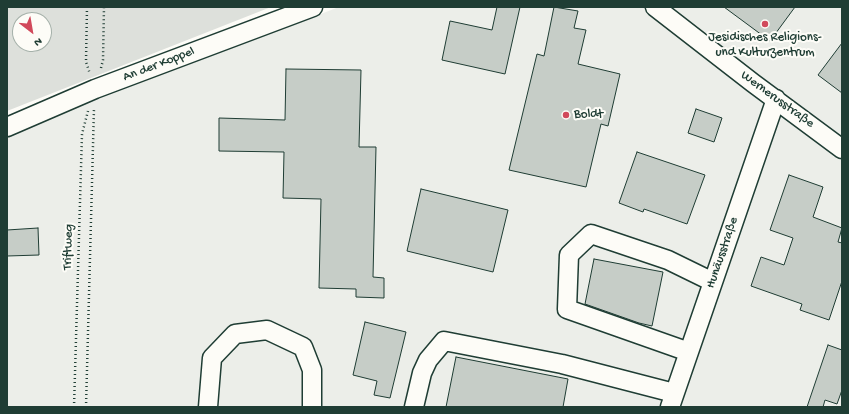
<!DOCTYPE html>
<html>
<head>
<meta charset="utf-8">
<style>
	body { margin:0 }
	#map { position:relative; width:849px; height:414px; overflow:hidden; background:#fdfcf7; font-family:"Gochi Hand",sans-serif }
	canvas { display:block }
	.frame { position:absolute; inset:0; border:8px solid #1f3d34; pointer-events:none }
	.north { position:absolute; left:12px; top:12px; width:40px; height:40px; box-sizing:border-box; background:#fdfcf7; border:1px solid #a4b0a9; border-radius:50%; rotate:149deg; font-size:11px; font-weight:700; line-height:16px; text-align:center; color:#1f3d34 }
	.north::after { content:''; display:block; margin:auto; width:14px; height:18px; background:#d1495b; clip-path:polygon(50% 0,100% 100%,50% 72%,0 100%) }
</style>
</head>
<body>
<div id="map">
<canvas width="849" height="414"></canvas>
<div class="frame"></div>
<div class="north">N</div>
</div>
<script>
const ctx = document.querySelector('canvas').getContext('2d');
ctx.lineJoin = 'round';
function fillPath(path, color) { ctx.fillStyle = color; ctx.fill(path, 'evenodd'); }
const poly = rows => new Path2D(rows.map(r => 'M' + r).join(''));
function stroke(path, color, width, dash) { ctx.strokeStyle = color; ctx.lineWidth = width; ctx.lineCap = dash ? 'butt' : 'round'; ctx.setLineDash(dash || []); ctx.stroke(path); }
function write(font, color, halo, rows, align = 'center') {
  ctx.font = font + ' "Gochi Hand",sans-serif'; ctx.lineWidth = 4; ctx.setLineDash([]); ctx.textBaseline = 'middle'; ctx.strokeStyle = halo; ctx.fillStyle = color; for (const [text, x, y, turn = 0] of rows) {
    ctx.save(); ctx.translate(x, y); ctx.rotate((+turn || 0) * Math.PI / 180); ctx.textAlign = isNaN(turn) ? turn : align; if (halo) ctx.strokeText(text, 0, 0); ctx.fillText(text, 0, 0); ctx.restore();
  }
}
fillPath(poly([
	[339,7,842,7,842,407,7,407,7,134]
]), '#eceee9');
fillPath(poly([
	[7,7,271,7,7,111],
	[20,20,44,20,44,44,20,44]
]), '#dde0db');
const building = poly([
	[497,7,520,7,505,74,442,60,450,21,492,30,497,7],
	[554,7,578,11,574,28,586,30,578,64,620,74,608,126,601,124,586,187,509,170,537,54,544,56,554,7],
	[724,7,795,7,770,41,724,7],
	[842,43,842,93,818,75,842,43],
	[286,69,361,70,359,147,376,147,373,277,384,278,384,298,356,297,356,289,319,288,321,199,283,198,284,152,219,151,219,118,285,120,286,69],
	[696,109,722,118,714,142,688,133,696,109],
	[637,152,705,175,687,224,644,209,643,212,619,203,637,152],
	[789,175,823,187,813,217,842,228,838,242,842,243,842,281,829,320,800,310,802,304,751,286,761,257,784,265,793,238,770,230,789,175],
	[421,189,508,210,493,272,407,251,421,189],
	[38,228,39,255,7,256,7,230,38,228],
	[594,259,663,272,652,326,639,323,585,304,594,259],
	[365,322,406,332,390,398,374,395,377,381,353,375,365,322],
	[828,345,842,350,842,390,837,404,825,400,823,407,807,407,828,345],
	[456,357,568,379,563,407,446,407,456,357]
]);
fillPath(building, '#c6cdc7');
stroke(building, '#1f3d34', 1);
const minor = poly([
	[655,7,753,83,842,149],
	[7,127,95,89,313,7],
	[689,352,567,309,569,255,591,234,668,260,713,282],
	[208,407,212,358,235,334,267,330,303,347,312,370,312,407],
	[414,407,422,373,428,360,444,341,562,364,674,393],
	[670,407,776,99]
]);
stroke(minor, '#1f3d34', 21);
stroke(poly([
	[87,7,86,62,90,74],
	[101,68,103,60,104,7],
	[74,407,82,134,88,111],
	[86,407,94,108]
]), '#1f3d34', 2.5, [1, 3]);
stroke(minor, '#fdfcf7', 18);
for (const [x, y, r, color] of [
	[765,24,4,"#d1495b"],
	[566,115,4,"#d1495b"]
]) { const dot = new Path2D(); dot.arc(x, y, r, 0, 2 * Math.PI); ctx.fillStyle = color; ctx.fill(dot); stroke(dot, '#fdfcf7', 1.5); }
write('13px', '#1f3d34', '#fdfcf7', [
	["Jesidisches Religions-",765,38],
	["und Kulturzentrum",765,53],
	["Boldt",574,115,"left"]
]);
write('13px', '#1f3d34', '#fdfcf7', [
	["An der Koppel",159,65,-21],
	["Wernerusstraße",777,100,36],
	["Triftweg",69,247,-88],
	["Hunäusstraße",723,253,-71]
]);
</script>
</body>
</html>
